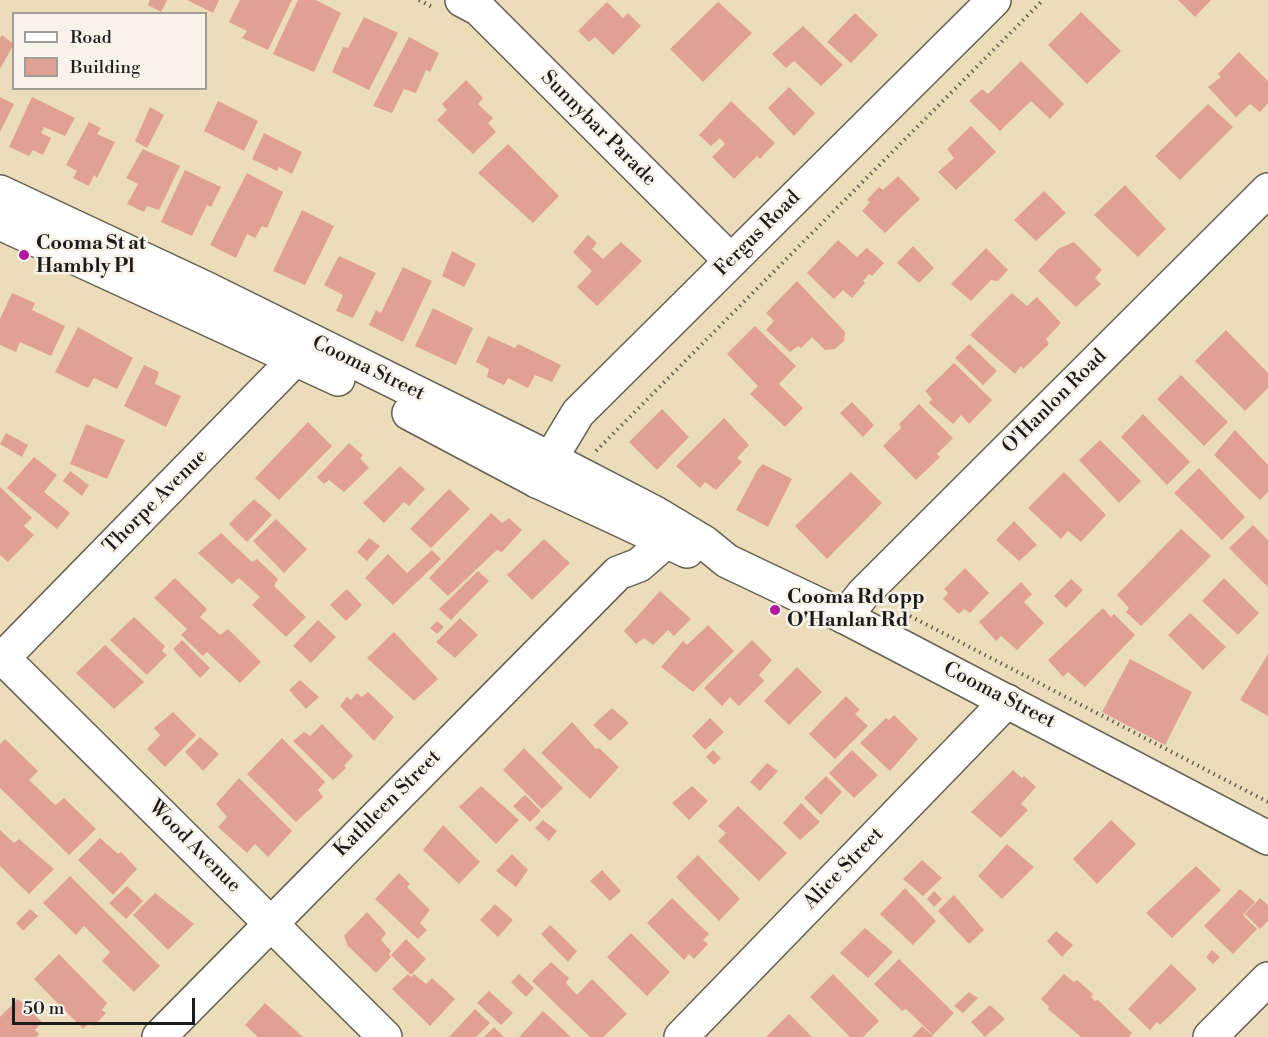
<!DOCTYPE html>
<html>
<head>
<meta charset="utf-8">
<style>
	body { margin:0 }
	#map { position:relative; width:1268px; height:1037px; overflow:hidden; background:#ecddba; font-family:"Libre Bodoni",serif }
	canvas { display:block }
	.legend { position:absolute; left:12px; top:12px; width:195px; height:78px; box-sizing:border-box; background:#f7f3e8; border:2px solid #9f9d96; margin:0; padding:8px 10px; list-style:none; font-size:18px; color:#1c1c1c }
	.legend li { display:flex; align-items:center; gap:12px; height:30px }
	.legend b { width:30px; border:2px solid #9f9d96 }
	.scale { position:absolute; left:12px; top:998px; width:183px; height:27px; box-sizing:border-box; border:3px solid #1c1c1c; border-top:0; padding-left:8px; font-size:18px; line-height:21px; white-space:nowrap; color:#1c1c1c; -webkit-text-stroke:4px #f7f3e8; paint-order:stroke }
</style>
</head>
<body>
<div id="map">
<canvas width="1268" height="1037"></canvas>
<ul class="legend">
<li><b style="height:8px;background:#fff"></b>Road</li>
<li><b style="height:16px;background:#e0a192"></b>Building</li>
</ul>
<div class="scale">50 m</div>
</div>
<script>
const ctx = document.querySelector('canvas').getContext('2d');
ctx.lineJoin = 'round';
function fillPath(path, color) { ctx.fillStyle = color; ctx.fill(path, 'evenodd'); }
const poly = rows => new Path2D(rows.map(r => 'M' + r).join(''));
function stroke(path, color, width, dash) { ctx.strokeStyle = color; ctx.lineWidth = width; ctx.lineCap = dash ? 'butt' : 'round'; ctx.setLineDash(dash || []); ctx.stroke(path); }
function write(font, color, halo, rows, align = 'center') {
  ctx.font = font + ' "Libre Bodoni",serif'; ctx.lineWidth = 5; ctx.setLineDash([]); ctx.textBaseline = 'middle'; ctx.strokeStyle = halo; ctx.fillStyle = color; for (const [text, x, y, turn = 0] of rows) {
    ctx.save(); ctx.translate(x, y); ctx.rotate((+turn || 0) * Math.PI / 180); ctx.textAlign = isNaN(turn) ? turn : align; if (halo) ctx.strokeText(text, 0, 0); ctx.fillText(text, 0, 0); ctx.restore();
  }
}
fillPath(poly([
	[150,0,167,0,161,12,148,5],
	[187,0,219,0,213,13],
	[240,0,292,0,268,50,242,38,247,31,229,22],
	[298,0,316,0,341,13,314,72,273,54],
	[1178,0,1211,0,1195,17],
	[607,2,623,18,628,13,641,26,613,55,595,37,589,42,578,31],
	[718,2,752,33,703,82,670,49],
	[1081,12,1121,51,1087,84,1048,45],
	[855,13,878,35,851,63,827,42],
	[364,17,398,33,369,90,332,72,343,47,348,48],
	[803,26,843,65,821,86,794,61,786,68,772,54],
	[2,35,14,44,0,69,0,38],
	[409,37,439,53,430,72,426,70,416,93,404,89,392,113,373,106],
	[1239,52,1268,81,1268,103,1260,112,1250,104,1236,117,1208,87,1221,77,1218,74],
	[1021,61,1064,104,1050,119,1031,101,1000,131,969,101,982,89,988,94],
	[466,80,483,98,478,104,493,118,488,123,496,132,473,154,437,120,447,110,442,104],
	[789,87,815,113,794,136,768,108],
	[0,97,14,104,0,132],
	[32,97,75,118,65,136,44,127,41,133,51,138,43,155,33,150,29,156,9,147],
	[218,101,258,121,244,151,204,131],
	[731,101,775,143,760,159,757,156,734,179,712,157,725,144,720,138,711,146,699,135],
	[1208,104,1233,127,1180,180,1155,156],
	[150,107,164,115,147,148,135,141],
	[89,122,101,128,97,134,115,142,97,178,94,175,89,186,73,178,77,171,66,165],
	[971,126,996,152,956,190,938,172,954,158,947,149],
	[264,133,302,152,292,174,279,167,277,171,252,159],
	[508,144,559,196,533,223,478,173],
	[143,149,180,166,159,210,147,206,144,212,127,204,138,184,126,178],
	[185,170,221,187,211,207,207,205,192,236,161,222],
	[247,173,283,192,267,228,262,226,255,238,247,234,236,258,210,245],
	[898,176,920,199,885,233,862,211,870,202,867,200,879,187,883,190],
	[1125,185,1166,229,1138,257,1094,215],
	[1044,191,1066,213,1036,241,1014,220],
	[302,210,334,226,305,285,273,271],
	[588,235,597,243,592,249,603,259,621,242,642,261,597,306,577,287,592,271,573,252],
	[838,240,857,257,867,248,884,263,872,276,869,274,863,281,865,283,852,298,843,290,834,299,807,273],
	[1074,242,1102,270,1095,278,1101,284,1076,307,1038,271,1058,249],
	[913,246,934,268,919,283,897,263],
	[986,248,1008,270,998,281,991,280,971,301,951,284],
	[452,251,476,264,464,287,442,276],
	[339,256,376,273,353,318,336,311,343,295,324,285],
	[403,267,432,281,403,342,369,325,376,310,381,313],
	[797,281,845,332,844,341,835,349,825,350,812,337,801,348,798,346,790,352,766,330,774,321,766,313],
	[12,293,35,303,32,310,65,326,51,356,20,342,16,352,0,345,0,319],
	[1012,293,1027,306,1037,297,1061,323,1046,339,1049,344,1023,369,1021,366,1015,374,970,335],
	[433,308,473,328,456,365,415,346],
	[755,326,796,366,779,384,803,408,785,427,750,394,758,386,727,354],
	[78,327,133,358,117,389,94,378,88,388,55,372],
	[1226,330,1268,373,1268,388,1245,411,1195,361],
	[488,336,515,348,518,344,561,365,552,382,535,375,528,388,508,378,504,385,487,377,489,369,476,362],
	[969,344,997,371,983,385,955,358],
	[954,363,992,400,969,424,961,415,953,424,929,403,932,399,925,391],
	[144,365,159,372,155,384,181,396,166,427,124,406],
	[1181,375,1228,422,1204,446,1157,399],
	[852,402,874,425,863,437,840,413],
	[919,404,953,438,937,454,940,457,916,480,883,446,901,428,899,424],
	[662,409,689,437,657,470,629,442],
	[1143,414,1190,462,1167,485,1121,437],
	[724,418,749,445,737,458,742,462,716,490,705,482,700,488,676,466],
	[308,422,332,446,279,500,255,478],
	[86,424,125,440,107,479,70,464],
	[1235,430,1268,465,1268,492,1260,500,1214,455],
	[6,433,28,445,22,457,0,444],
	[1100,440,1141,481,1119,503,1079,460],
	[349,443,363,455,360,458,369,468,344,492,329,480,324,484,317,477],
	[34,457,57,475,44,492,70,513,57,529,7,488],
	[763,464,792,479,768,527,736,510,758,469],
	[400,466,425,489,409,506,404,502,384,523,363,503],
	[1199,468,1245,517,1222,540,1174,493],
	[70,471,89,485,82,496,63,481],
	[851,472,882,503,827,559,795,526],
	[1064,472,1106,515,1081,542,1068,531,1061,539,1028,508],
	[0,487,32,518,24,526,34,535,8,562,0,555],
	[449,489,470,509,431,548,410,529],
	[254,499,272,515,247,542,229,524],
	[491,513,502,523,509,518,522,530,502,552,497,550,448,596,429,578],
	[276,519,307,549,284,573,253,541],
	[1014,521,1037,545,1019,561,996,540],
	[1253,525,1268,540,1268,587,1229,548],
	[1181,529,1211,556,1141,626,1126,612,1129,608,1117,595],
	[221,533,252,562,257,559,278,579,274,586,306,617,286,637,252,605,260,597,239,578,232,584,198,553],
	[369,538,380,546,367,561,357,552],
	[544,539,570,563,532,600,507,575],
	[432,550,441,559,393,605,365,578,388,554,407,573],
	[965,568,989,593,970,613,964,609,959,614,943,599,948,593,944,589],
	[478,571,489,581,451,620,439,609],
	[175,578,207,609,200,617,220,635,228,629,261,662,240,683,207,652,203,656,181,635,187,629,154,598],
	[1224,578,1259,613,1238,635,1202,601],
	[1071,579,1083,590,1066,608,1054,596],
	[1021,582,1032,594,1024,602,1044,623,1017,650,1001,636,996,641,979,622],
	[347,589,362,605,346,621,330,605],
	[660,591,691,619,674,636,668,630,653,645,644,638,636,644,624,631],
	[1103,608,1111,617,1114,614,1135,635,1085,687,1068,672,1063,677,1048,660],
	[1190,613,1226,647,1203,670,1168,635],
	[134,617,165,646,162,651,167,655,147,675,110,640],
	[460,618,478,635,455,658,436,642],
	[318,620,336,637,311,663,293,646],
	[437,621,444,627,437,634,430,628],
	[708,625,734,651,693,692,661,667,683,641,687,645],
	[394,632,438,679,414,701,367,658],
	[182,640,210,668,200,678,173,649],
	[752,640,772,660,759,675,764,681,739,706,730,697,722,706,704,688],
	[105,645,144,682,114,709,76,673],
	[1268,654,1268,716,1240,700],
	[1130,659,1192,692,1165,745,1102,712],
	[797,667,822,692,789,725,764,701],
	[300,680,319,697,306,709,289,690],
	[368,692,394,717,374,741,340,706,347,697,351,700,357,693,362,697],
	[846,696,860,710,855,714,868,726,835,759,809,734],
	[612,708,629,723,610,741,593,725],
	[173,712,196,735,165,767,147,749,160,735,154,728],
	[894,715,918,739,890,771,860,743,886,718,889,720],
	[710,718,724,732,705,750,692,736],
	[572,722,596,749,599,748,619,767,590,799,541,753],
	[322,724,353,756,344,766,346,768,333,780,293,741,304,732,310,736],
	[200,737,219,754,203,771,185,752],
	[282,738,325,782,318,790,323,797,296,822,247,774],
	[5,739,38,771,29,780,55,805,64,798,96,829,69,855,0,788,0,744],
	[524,748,563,788,542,809,503,770],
	[713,750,721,758,714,765,706,757],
	[852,750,878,775,854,798,829,773],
	[767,763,778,771,760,791,750,782],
	[1013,770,1022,778,1024,776,1036,787,1021,804,1028,810,1001,838,971,812],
	[826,776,842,792,821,815,804,798],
	[239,778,292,831,268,857,255,844,247,853,218,827,227,817,216,804],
	[481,786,519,820,496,844,459,807],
	[692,786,708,801,689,820,672,803],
	[525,795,541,811,530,822,513,806],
	[801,803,820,822,800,840,783,823],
	[738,806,787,853,759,881,718,841,726,833,718,826],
	[543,820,557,831,549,841,535,828],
	[1111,820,1136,844,1097,884,1073,859],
	[443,825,480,862,459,884,423,850],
	[0,830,14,843,19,839,54,869,29,894,0,866],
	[100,838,118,854,121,852,137,869,113,895,78,860],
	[1007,844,1034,867,1002,899,978,876],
	[512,854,528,870,516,887,496,871],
	[698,855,740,899,719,921,676,877],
	[922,860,942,878,923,896,903,879],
	[1196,866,1221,890,1172,938,1146,913],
	[602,870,621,891,610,901,590,881],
	[399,873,410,884,407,887,430,910,420,923,427,930,418,939,375,899],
	[70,876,160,966,134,992,102,961,110,952,84,926,76,935,43,903],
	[127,886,143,901,126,919,109,903],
	[905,888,936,921,913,945,880,914],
	[1240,889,1255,902,1243,915,1257,929,1233,954,1204,926],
	[934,891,942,899,934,907,927,899],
	[155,893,194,924,168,950,133,915],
	[954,895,984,930,969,944,938,911],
	[672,898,709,934,703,940,708,944,694,959,689,954,684,960,647,923],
	[1260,898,1268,905,1268,921,1260,929,1245,914],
	[495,904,513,920,498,937,480,920],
	[30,909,38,916,23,931,16,923],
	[367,912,386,933,381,940,391,951,389,954,391,957,376,973,348,946,344,936],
	[550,925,577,951,568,962,541,934],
	[865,928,893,952,868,978,840,953],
	[1056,931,1073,945,1062,957,1047,941],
	[631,933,670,972,647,996,607,957],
	[406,939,426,959,411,975,391,955],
	[1212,950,1220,957,1213,964,1206,957],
	[59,954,107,1003,102,1010,106,1013,94,1026,90,1023,83,1029,34,979],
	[899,959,954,1013,933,1035,906,1009,902,1011,874,984],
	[551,962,569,978,566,983,577,995,592,979,627,1014,603,1037,590,1037,532,981],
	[1171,964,1197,989,1160,1025,1157,1022,1150,1030,1128,1009],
	[408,974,411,977,414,974,426,984,432,978,455,999,430,1026,392,989],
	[519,974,534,988,526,997,511,982],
	[833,974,879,1021,863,1037,850,1037,810,997],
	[1064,974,1074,982,1077,980,1093,994,1091,997,1095,1001,1098,1000,1132,1033,1129,1037,1081,1037,1048,1009,1049,1007,1041,999],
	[489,991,513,1013,501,1025,477,1003],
	[969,992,978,998,963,1013,954,1006],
	[18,999,42,1022,35,1030,39,1034,36,1037,0,1037,0,1017],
	[265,1003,303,1037,258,1037,245,1025],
	[990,1005,1005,1019,985,1037,971,1022],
	[475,1009,490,1023,476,1037,449,1037],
	[543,1011,571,1037,519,1037],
	[789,1014,812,1037,766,1037],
	[922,1026,934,1037,912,1037],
	[494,1027,504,1037,484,1037]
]), '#e0a192');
const minor = poly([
	[462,0,479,9,731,261],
	[537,481,578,413,994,0],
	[845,617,863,594,1268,190],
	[3,658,385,1037],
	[0,661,312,342],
	[159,1037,618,573,639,565,664,543],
	[681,1037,1007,701],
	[1210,1037,1268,979]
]);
const major = poly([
	[0,192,205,288,549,458,655,513,705,543,727,561,845,617,1268,838],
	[0,223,338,379],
	[409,413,537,481,687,551]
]);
stroke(minor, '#656053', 36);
stroke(major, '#656053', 36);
stroke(poly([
	[419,0,434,8],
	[596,451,1043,0],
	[910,616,1268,802]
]), '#656053', 4, [1.5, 4.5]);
stroke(minor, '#fff', 33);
stroke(major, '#fff', 33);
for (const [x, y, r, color] of [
	[24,255,6,"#b5179e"],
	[775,610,6,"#b5179e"]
]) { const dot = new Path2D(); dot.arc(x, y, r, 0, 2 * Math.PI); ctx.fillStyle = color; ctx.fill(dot); stroke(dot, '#f7f3e8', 2); }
write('20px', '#1c1c1c', '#f7f3e8', [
	["Sunnybar Parade",598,129,45],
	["Fergus Road",758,234,-45],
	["Cooma Street",368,369,26],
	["O'Hanlon Road",1055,402,-45],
	["Thorpe Avenue",156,502,-45],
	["Cooma Street",999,696,27],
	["Kathleen Street",388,804,-45],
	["Wood Avenue",194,847,45],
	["Alice Street",844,869,-46]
]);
write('bold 20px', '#1c1c1c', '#f7f3e8', [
	["Cooma St at",36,244],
	["Hambly Pl",36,267],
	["Cooma Rd opp",787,598],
	["O'Hanlan Rd",787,621]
], 'left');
</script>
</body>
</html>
